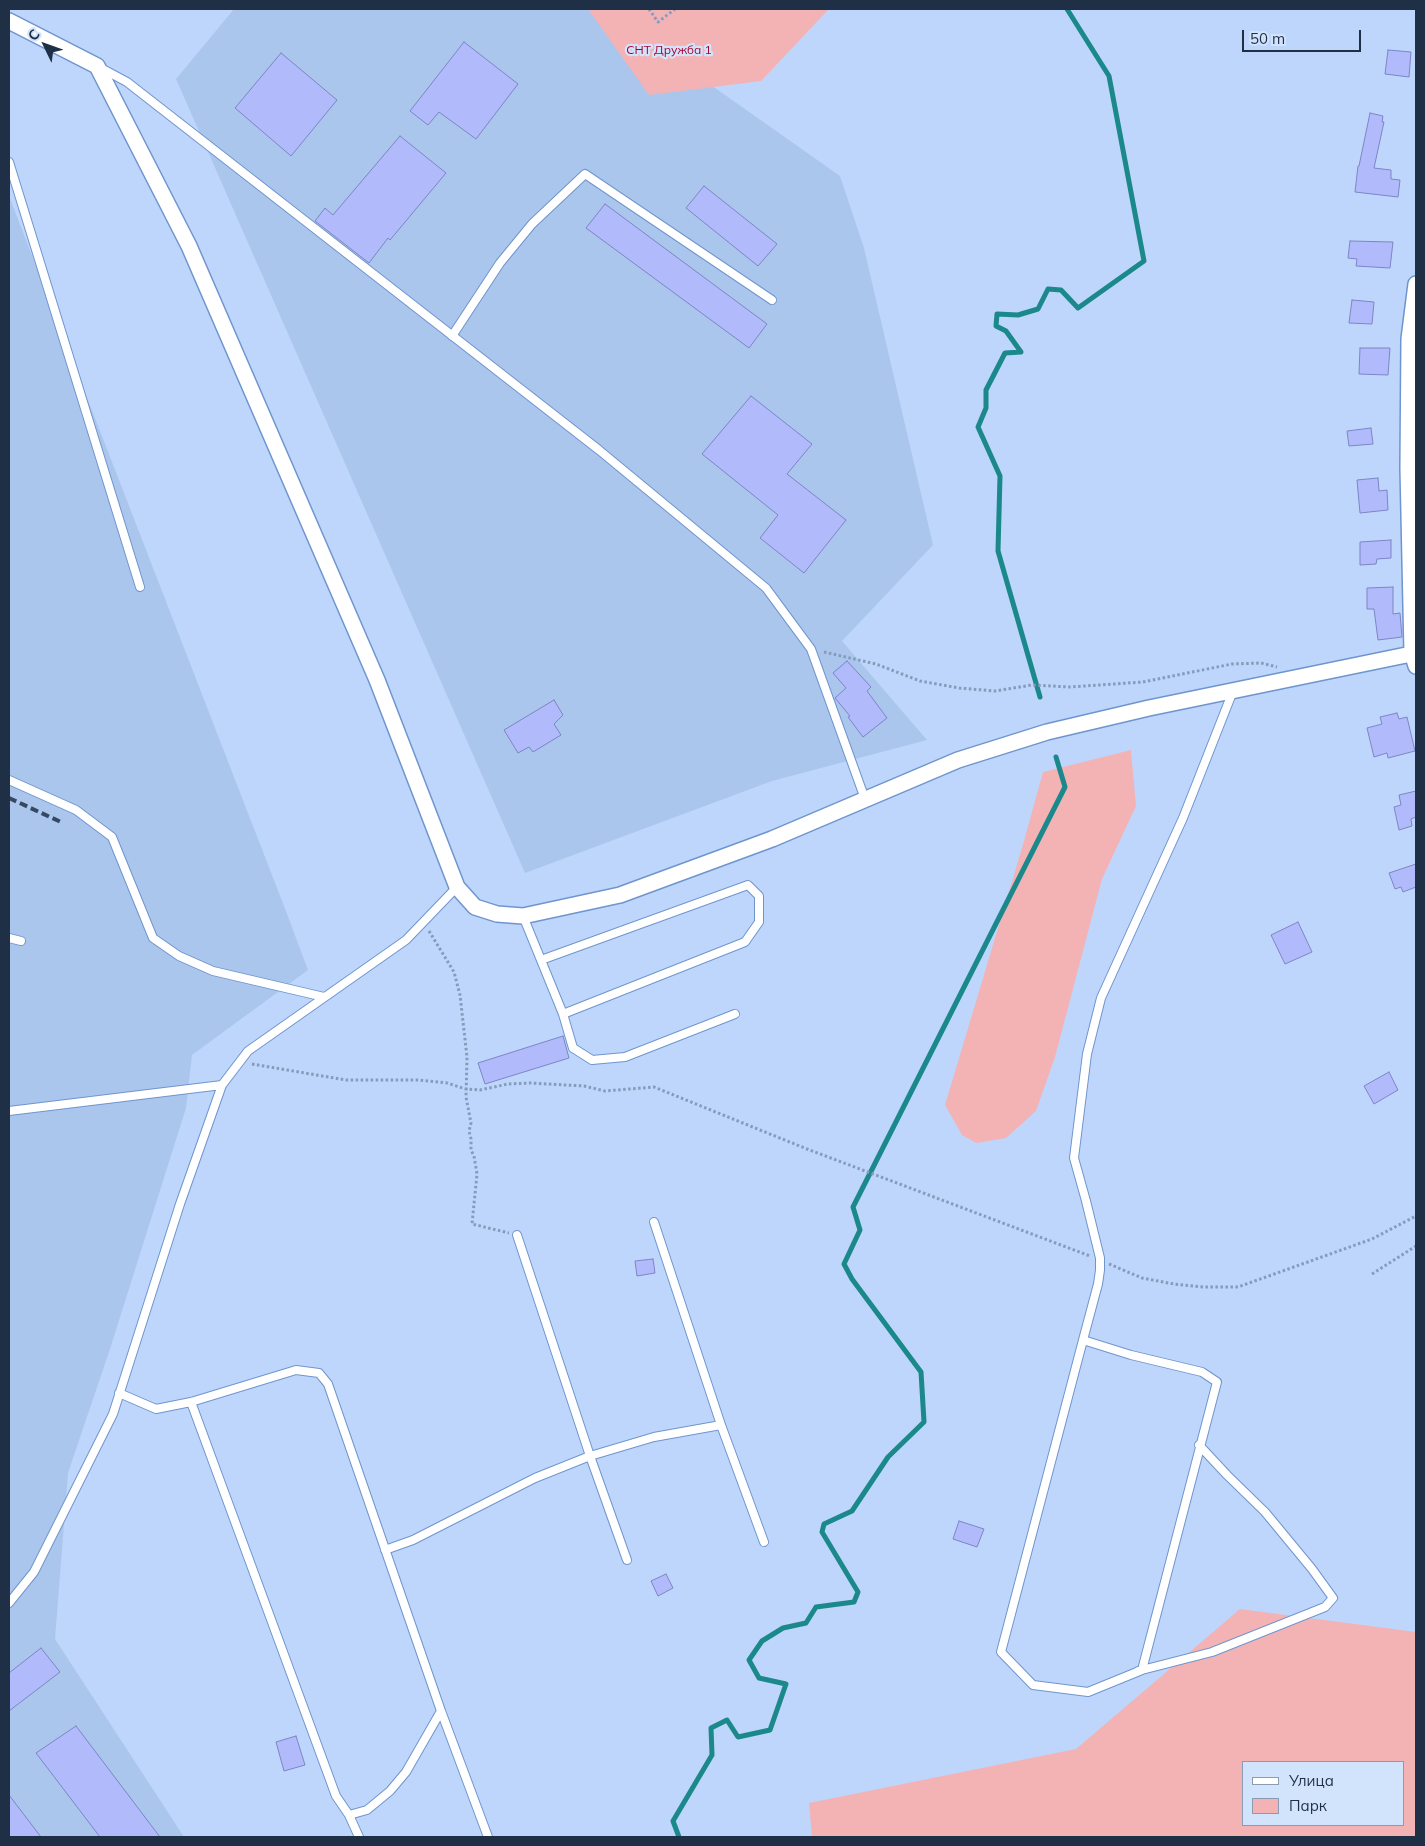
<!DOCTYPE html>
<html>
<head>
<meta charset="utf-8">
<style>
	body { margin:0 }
	#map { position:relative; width:1425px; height:1846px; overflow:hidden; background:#bed6fb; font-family:Mulish,sans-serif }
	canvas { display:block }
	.frame { position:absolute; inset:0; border:10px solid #1f2f46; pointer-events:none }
	.legend { position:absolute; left:1242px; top:1761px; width:162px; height:65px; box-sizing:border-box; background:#d2e3fc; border:1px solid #8a9bb3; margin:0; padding:6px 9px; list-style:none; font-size:15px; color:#1f2f46 }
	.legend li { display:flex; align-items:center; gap:10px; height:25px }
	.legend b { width:25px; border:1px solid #8a9bb3 }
	.north { position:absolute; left:20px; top:20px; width:50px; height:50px; -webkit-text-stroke:4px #d2e3fc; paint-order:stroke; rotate:312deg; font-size:14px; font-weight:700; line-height:20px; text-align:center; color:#1f2f46 }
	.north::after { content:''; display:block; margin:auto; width:18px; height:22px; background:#1f2f46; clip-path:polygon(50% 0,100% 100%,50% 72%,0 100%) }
	.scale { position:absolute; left:1242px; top:30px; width:119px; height:22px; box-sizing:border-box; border:2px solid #1f2f46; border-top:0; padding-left:6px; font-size:15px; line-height:18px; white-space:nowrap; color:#1f2f46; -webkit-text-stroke:4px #d2e3fc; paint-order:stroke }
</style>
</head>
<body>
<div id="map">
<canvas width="1425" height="1846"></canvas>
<div class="frame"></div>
<ul class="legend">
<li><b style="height:6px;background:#fff"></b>Улица</li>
<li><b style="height:14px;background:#f3b3b4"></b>Парк</li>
</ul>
<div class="north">С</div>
<div class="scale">50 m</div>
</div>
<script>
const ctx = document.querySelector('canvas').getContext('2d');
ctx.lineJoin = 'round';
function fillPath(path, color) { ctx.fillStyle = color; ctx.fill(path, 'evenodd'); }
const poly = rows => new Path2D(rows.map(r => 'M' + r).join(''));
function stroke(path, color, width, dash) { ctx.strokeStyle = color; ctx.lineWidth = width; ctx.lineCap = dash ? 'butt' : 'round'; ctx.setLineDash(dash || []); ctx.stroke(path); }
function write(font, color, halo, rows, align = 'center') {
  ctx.font = font + ' Mulish,sans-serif'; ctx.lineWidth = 4.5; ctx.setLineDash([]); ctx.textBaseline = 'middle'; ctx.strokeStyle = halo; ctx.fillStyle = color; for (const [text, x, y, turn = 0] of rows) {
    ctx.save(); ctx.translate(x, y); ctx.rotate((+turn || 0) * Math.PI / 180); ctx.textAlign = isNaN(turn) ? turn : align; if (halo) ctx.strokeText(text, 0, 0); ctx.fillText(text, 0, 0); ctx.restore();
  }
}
fillPath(poly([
	[234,9,603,9,840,176,864,248,933,545,842,641,927,740,772,781,525,873,176,79],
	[9,196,284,906,308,970,192,1055,186,1108,110,1349,68,1473,55,1639,184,1837,9,1837]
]), '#abc6ed');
fillPath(poly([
	[588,9,829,9,761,81,649,95],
	[1131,750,1136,806,1102,879,1055,1057,1036,1111,1006,1138,976,1143,962,1135,945,1105,1022,848,1043,772],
	[1240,1609,1416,1632,1416,1837,812,1837,809,1803,1076,1749],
	[1244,1762,1404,1762,1404,1825,1244,1825]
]), '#f3b3b4');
stroke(poly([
	[1040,697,998,551,1000,476,978,427,986,408,986,390,1005,353,1021,352,1006,331,996,326,997,314,1018,315,1038,309,1048,289,1061,290,1078,308,1144,261,1109,76,1067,9],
	[679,1837,673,1821,712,1755,711,1728,727,1720,738,1737,770,1730,786,1684,759,1678,749,1660,762,1641,783,1628,806,1623,816,1607,854,1602,858,1592,822,1532,824,1524,852,1511,888,1457,924,1422,921,1372,852,1279,844,1264,860,1230,853,1207,1065,787,1056,757]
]), '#1b888b', 5);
const building = poly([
	[464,42,518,84,476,139,439,112,428,125,410,111,464,42],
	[1388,50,1411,52,1409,77,1385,74,1388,50],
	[281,53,337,100,291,156,235,108,281,53],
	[1370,113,1383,116,1382,122,1384,122,1374,168,1391,170,1391,179,1400,180,1398,197,1355,192,1358,166,1359,166,1370,113],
	[400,136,446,173,390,240,388,238,369,263,315,221,325,208,333,215,400,136],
	[704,186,777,244,758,266,686,208,704,186],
	[605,204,767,324,749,348,586,228,605,204],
	[1350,241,1393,242,1390,268,1356,266,1357,259,1348,258,1350,241],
	[1352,300,1374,302,1372,324,1349,323,1352,300],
	[1360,348,1390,348,1388,375,1359,374,1360,348],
	[751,396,812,444,787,474,846,520,804,573,760,538,778,515,702,454,751,396],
	[1371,428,1373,444,1349,446,1347,431,1371,428],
	[1378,478,1379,491,1387,490,1388,510,1360,513,1357,480,1378,478],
	[1391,540,1391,558,1377,559,1376,564,1360,565,1360,542,1391,540],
	[1393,587,1393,614,1400,613,1402,637,1378,640,1374,609,1367,609,1367,588,1393,587],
	[847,661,871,687,867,691,887,718,863,737,848,717,850,716,835,698,846,688,833,673,847,661],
	[554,700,563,715,554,724,561,735,533,752,529,747,518,753,504,730,554,700],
	[1397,713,1399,719,1407,717,1415,751,1388,758,1387,753,1374,757,1367,728,1382,724,1380,717,1397,713],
	[1416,791,1416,817,1411,819,1412,826,1399,830,1394,807,1401,805,1399,795,1416,791],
	[1416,864,1416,887,1403,892,1401,887,1395,889,1389,873,1416,864],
	[1298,922,1312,952,1285,964,1271,935,1298,922],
	[563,1036,569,1058,485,1084,478,1063,563,1036],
	[1389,1072,1398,1090,1374,1104,1364,1086,1389,1072],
	[653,1259,655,1273,637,1276,635,1261,653,1259],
	[959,1521,984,1529,977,1547,953,1539,959,1521],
	[666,1574,673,1588,658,1596,651,1581,666,1574],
	[41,1648,60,1672,9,1711,9,1673,41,1648],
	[76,1726,160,1837,100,1837,36,1753,76,1726],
	[296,1736,305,1765,284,1771,276,1742,296,1736],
	[9,1795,41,1837,9,1837,9,1795]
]);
fillPath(building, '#b1bafa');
stroke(building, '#7d85c5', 1);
const service = poly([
	[99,67,127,82,599,450,766,588,811,649,865,799],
	[9,162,140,587],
	[452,336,500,263,532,224,585,174,772,300],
	[9,780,76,810,112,837,153,938,179,956,213,971,324,997],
	[523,916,563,1014,745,942,759,922,759,896,748,885,541,960],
	[9,938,21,941],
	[563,1014,573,1048,592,1060,625,1057,735,1014],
	[9,1111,222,1085,248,1051,406,940,457,887],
	[654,1222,721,1425],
	[517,1235,590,1456,627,1560],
	[1083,1340,1131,1355,1202,1372,1217,1382,1142,1670,1088,1692,1033,1685,1001,1652,1083,1340,1098,1284,1100,1270,1100,1258,1086,1201,1074,1158,1087,1054,1101,998,1183,818,1233,691],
	[119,1393,156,1409,191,1402,296,1370,319,1373,328,1384,441,1711,406,1772,390,1791,367,1810,349,1815,336,1796,191,1402],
	[385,1550,413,1540,535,1478,590,1456,654,1437,721,1425,764,1542],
	[9,1603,34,1572,113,1414,180,1204,222,1085],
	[1138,1671,1212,1652,1325,1607,1333,1598,1312,1569,1265,1512,1227,1475,1199,1445],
	[441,1711,488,1837],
	[349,1815,359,1837]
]);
const minor = poly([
	[9,21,97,66,189,246,377,680,457,887,475,907,497,914,523,916,620,895,772,839,958,760,1047,732,1149,708,1416,653],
	[1416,284,1409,339,1408,468,1412,653,1416,666]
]);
stroke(service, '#6f95ce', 10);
stroke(minor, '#6f95ce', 18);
stroke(poly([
	[649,9,658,22,675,9],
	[824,652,876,664,920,681,959,688,995,691,1032,685,1070,687,1143,682,1232,664,1261,663,1277,667],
	[429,931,454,972,460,995,467,1057,466,1097,471,1123,469,1131,471,1139,471,1150,474,1156,477,1174,472,1224,509,1233],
	[252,1064,346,1080,417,1080,447,1083,466,1089,480,1090,508,1084,530,1083,584,1086,605,1091,654,1087,807,1149,1090,1256],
	[1109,1264,1142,1278,1174,1284,1203,1287,1238,1287,1372,1239,1416,1216],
	[1372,1274,1416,1246]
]), '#869bbb', 3, [2.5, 2.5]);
stroke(service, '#fff', 8);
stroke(minor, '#fff', 15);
stroke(poly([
	[9,798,63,823]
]), '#374962', 4, [8, 4]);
write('12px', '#a5042e', '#d2e3fc', [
	["СНТ Дружба 1",669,50]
]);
</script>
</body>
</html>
